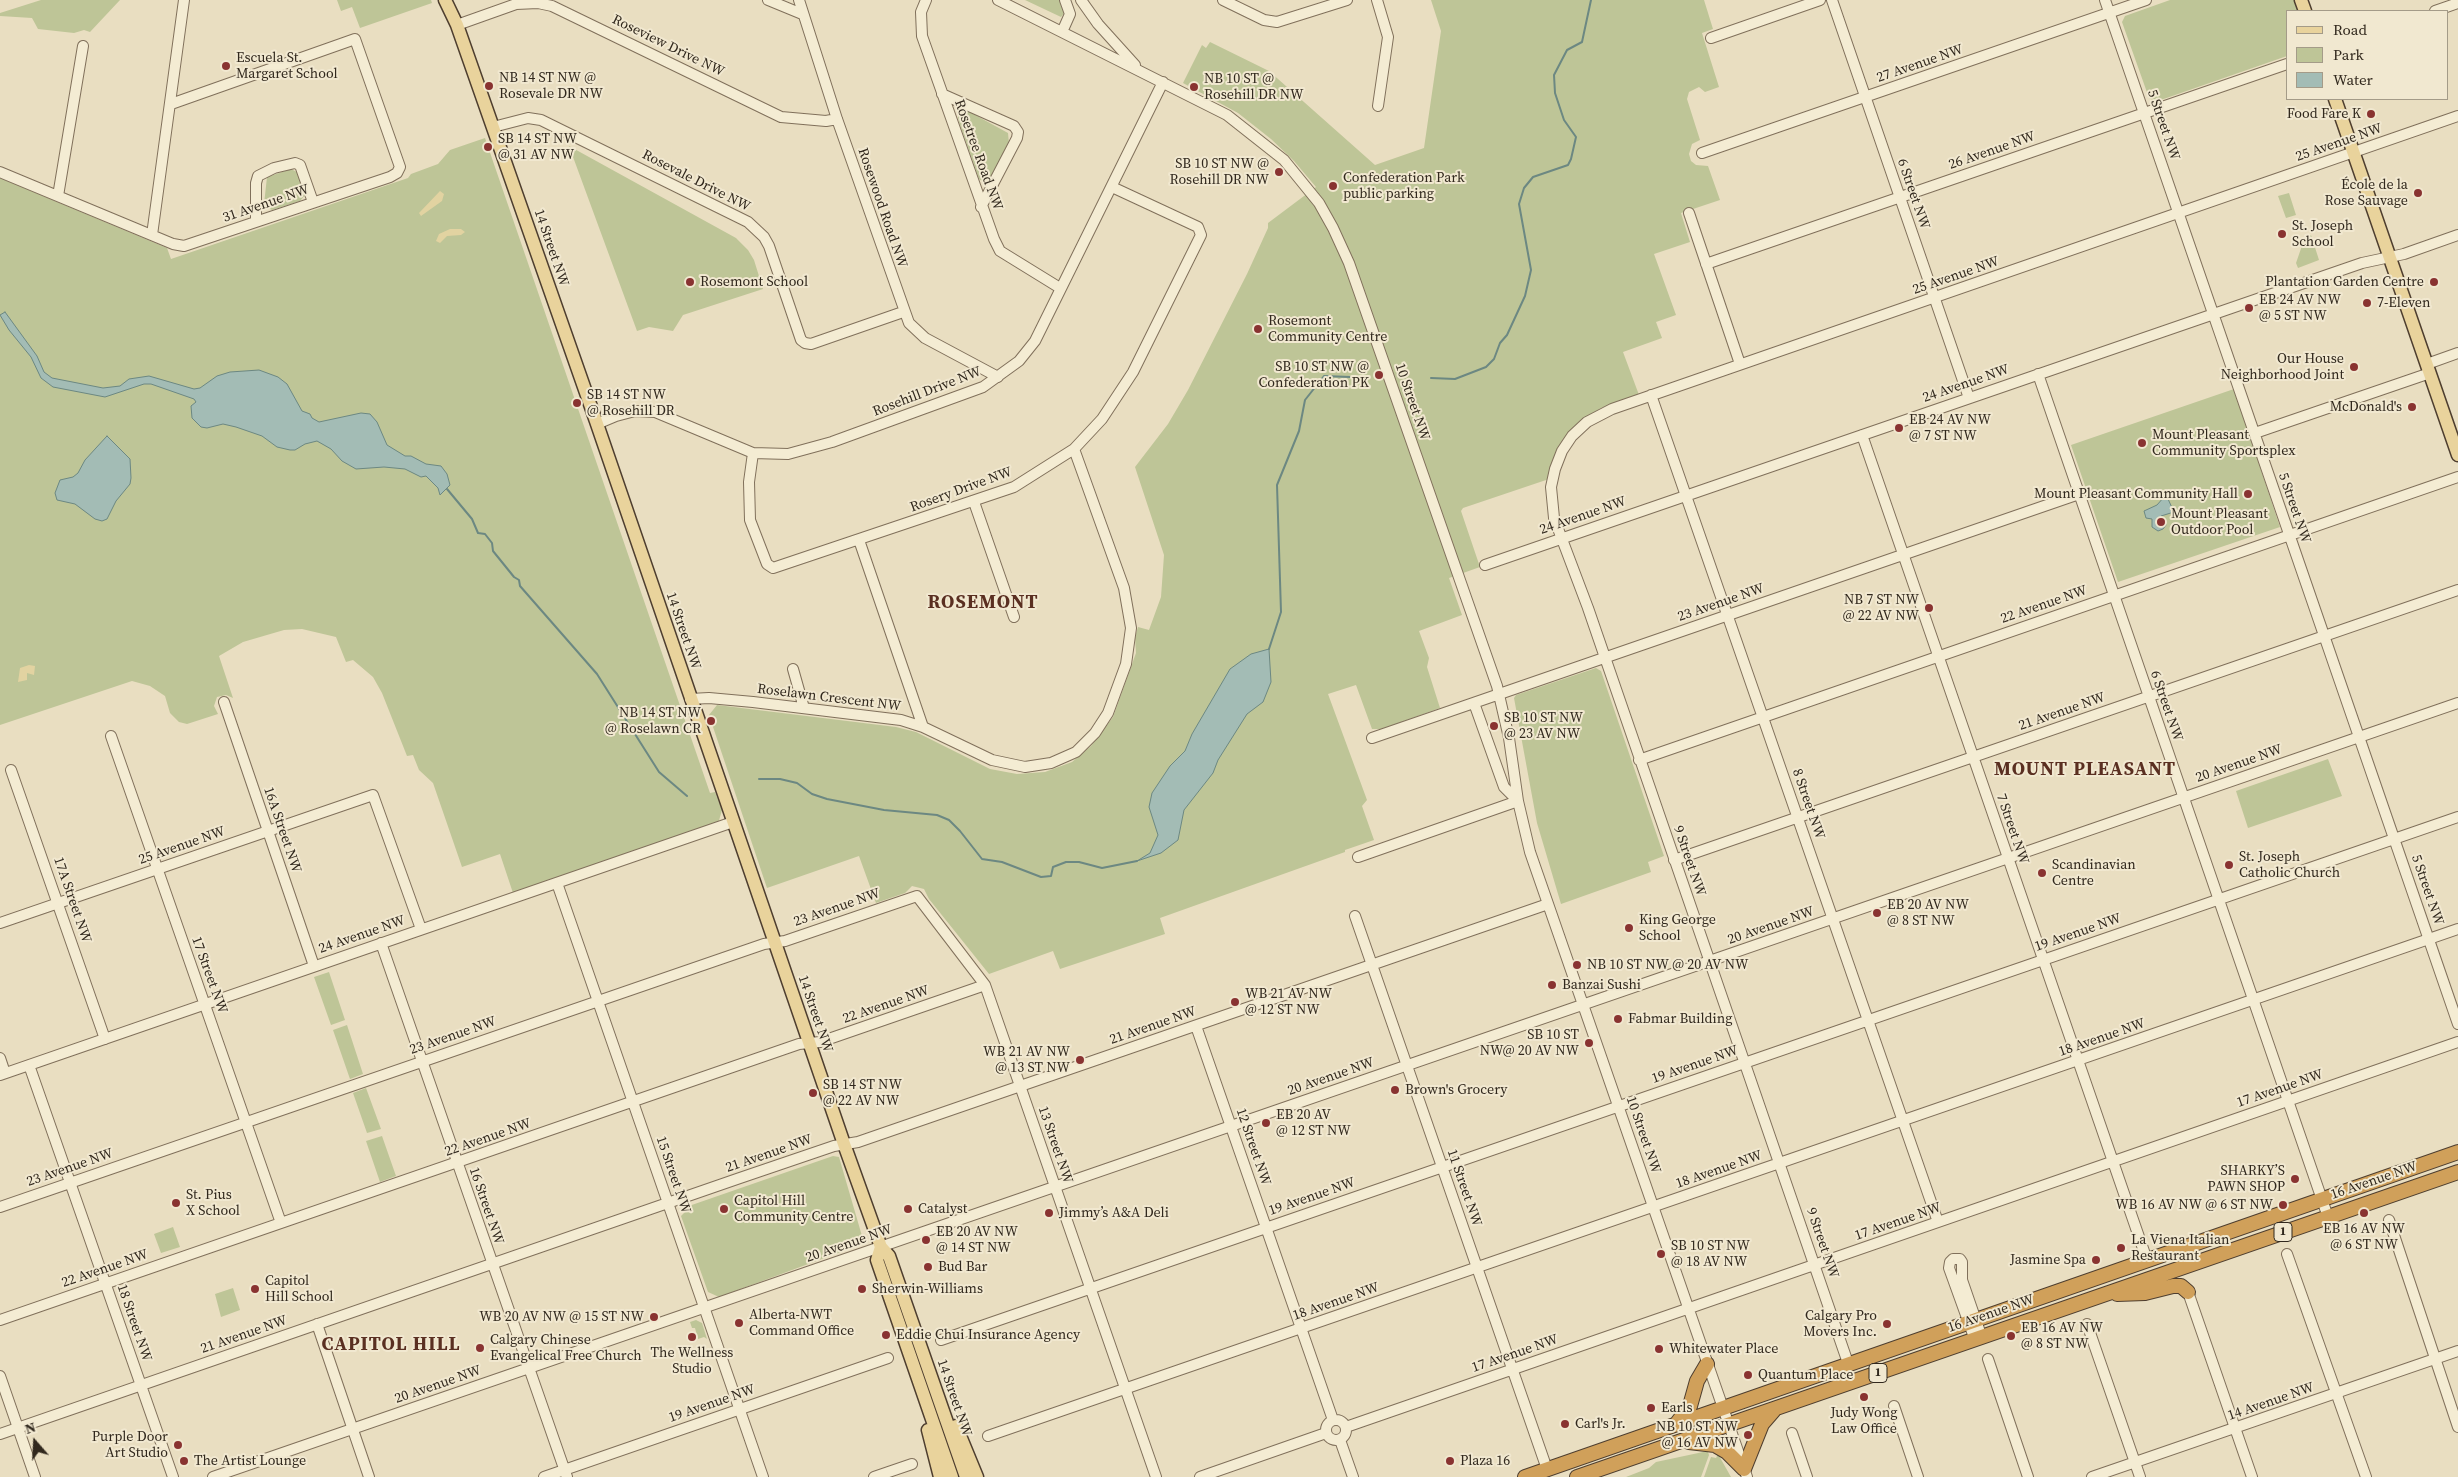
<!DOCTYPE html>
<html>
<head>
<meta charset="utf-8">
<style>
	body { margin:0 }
	#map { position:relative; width:2458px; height:1477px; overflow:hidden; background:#e9dec1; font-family:"Source Serif 4",serif }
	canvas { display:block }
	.legend { position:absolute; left:2286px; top:10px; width:162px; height:90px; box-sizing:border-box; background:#f1e8d0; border:1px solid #a49b88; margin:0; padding:6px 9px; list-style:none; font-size:15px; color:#31281d }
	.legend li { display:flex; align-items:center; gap:10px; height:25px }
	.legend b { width:25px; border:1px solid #a49b88 }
	.north { position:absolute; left:10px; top:1417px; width:50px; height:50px; -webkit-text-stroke:4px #f1e8d0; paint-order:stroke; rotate:341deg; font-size:14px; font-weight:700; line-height:20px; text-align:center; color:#31281d }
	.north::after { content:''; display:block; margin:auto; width:18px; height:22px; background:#31281d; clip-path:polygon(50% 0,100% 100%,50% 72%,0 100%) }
</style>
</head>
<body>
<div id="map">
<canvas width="2458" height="1477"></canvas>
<ul class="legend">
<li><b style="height:6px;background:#e9d39c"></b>Road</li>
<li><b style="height:14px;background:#bec597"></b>Park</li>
<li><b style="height:14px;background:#a3bcb5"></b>Water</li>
</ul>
<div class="north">N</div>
</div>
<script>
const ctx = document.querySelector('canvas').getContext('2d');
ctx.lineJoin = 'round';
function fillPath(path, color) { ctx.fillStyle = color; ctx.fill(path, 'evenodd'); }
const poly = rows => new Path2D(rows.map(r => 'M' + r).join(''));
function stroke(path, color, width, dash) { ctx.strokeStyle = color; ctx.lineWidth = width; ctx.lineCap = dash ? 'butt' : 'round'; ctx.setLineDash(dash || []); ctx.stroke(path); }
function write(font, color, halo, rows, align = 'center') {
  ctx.font = font + ' "Source Serif 4",serif'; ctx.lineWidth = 4; ctx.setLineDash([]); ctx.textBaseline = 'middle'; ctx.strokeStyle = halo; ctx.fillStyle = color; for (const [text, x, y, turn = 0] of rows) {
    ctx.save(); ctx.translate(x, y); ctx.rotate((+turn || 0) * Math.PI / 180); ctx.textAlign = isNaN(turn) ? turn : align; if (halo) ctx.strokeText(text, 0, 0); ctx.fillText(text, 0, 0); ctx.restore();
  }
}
fillPath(poly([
	[41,0,120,0,90,32,84,30,74,33,38,29,32,18,0,16,0,13],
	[337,0,431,0,432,3,360,28,352,7,341,11],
	[1025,0,1061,0,1066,11,1061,17],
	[1431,0,1704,0,1713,29,1702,33,1719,87,1705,92,1699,87,1689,92,1687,99,1700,140,1692,144,1689,154,1691,161,1696,165,1708,166,1720,200,1681,213,1690,242,1654,254,1676,315,1656,322,1662,338,1623,352,1639,395,1601,408,1577,425,1549,479,1463,508,1461,511,1480,567,1449,578,1462,615,1419,631,1429,658,1427,667,1440,708,1382,729,1372,729,1356,685,1328,694,1367,800,1362,806,1374,840,1345,850,1345,852,1160,918,1165,934,1060,969,1053,951,989,974,929,899,924,889,912,886,905,893,876,903,859,856,767,888,709,715,717,705,896,727,916,732,990,769,1017,774,1045,772,1072,762,1091,746,1113,717,1136,653,1135,637,1138,627,1149,630,1161,597,1164,555,1135,467,1168,424,1188,390,1247,274,1268,228,1268,223,1316,187,1294,161,1271,139,1238,113,1183,83,1202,45,1206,48,1210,42,1269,71,1375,165,1424,148,1441,31],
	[2170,0,2294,0,2298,11,2287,11,2287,56,2155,102,2149,98,2122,22,2125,16],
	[966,110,1008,133,1009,144,989,181,984,182,979,179,959,122,958,117,961,111],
	[485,138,710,793,715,792,722,810,718,824,513,893,500,854,462,867,433,783,419,770,413,755,407,756,382,693,373,677,353,660,346,662,336,637,302,629,284,630,243,642,219,656,233,698,226,695,217,697,214,706,218,714,187,724,179,722,170,713,165,696,150,686,132,681,0,725,0,178,167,248,171,259,408,178,411,174,438,164,450,150],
	[569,146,736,238,748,250,754,260,763,289,683,315,673,331,649,327,637,331],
	[291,169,299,173,305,195,300,201,272,210,266,207,264,204,267,177],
	[2289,193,2296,215,2286,218,2278,196],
	[2311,235,2319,260,2298,268,2296,263,2305,237],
	[2234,389,2280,527,2118,582,2071,445],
	[1596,668,1601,671,1664,856,1648,862,1651,872,1561,904,1537,823,1514,698,1516,695],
	[2328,759,2342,796,2248,828,2236,791],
	[329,972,345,1020,331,1025,314,977],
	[347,1025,363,1074,350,1079,333,1030],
	[366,1088,381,1129,367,1133,353,1093],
	[382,1136,396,1176,380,1182,366,1141],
	[833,1156,839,1157,862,1236,857,1246,719,1297,708,1292,681,1216,685,1212,686,1207],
	[173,1227,180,1247,161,1253,154,1234],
	[233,1288,240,1310,221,1317,215,1294],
	[696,1320,702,1323,707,1339,704,1337,698,1339,695,1328,692,1328,690,1322],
	[1703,1452,1708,1452,1709,1455,1701,1477,1626,1477,1649,1468,1656,1462],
	[1718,1454,1731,1477,1704,1477,1711,1457,1716,1458]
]), '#bec597');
fillPath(poly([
	[440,191,444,194,442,201,421,216,419,213],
	[450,229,461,229,465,232,461,235,447,236,440,243,436,241,439,234],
	[29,665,35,666,34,675,27,673,27,680,18,682,20,668]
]), '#e2d3a1');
const water = poly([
	[5,312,37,356,44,372,52,378,103,388,120,386,129,379,149,376,194,389,200,388,217,376,230,372,259,370,278,377,287,384,302,411,310,414,312,418,319,422,361,413,370,414,377,422,387,445,405,456,411,456,426,464,441,466,447,474,450,485,440,495,438,488,426,476,421,477,405,469,384,467,356,469,342,461,331,449,317,441,305,444,295,450,290,450,277,447,262,436,236,427,223,424,207,428,201,427,192,418,191,406,196,402,194,399,151,384,144,384,105,397,53,387,41,378,31,357,9,330,0,315,5,312],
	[107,436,130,459,131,478,130,484,116,501,107,519,102,521,95,519,75,504,57,500,55,493,60,480,73,477,78,473,85,460,107,436],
	[2164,497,2168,499,2174,512,2161,516,2166,525,2163,529,2158,531,2152,527,2152,519,2146,518,2144,511,2157,505,2164,497],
	[1269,649,1271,682,1263,702,1247,714,1218,760,1213,773,1184,810,1178,840,1161,853,1137,861,1150,853,1158,835,1149,807,1152,793,1170,766,1185,751,1192,734,1230,669,1251,654,1269,649]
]);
fillPath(water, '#a3bcb5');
stroke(water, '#6c8882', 1);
stroke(poly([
	[1431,378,1455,379,1486,367,1494,359,1500,343,1507,335,1525,296,1531,270,1519,204,1524,188,1533,177,1568,165,1571,159,1576,137,1564,120,1555,93,1554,75,1567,50,1582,42,1591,0],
	[447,489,472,519,478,533,485,534,492,543,493,551,514,577,519,580,520,586,597,674,659,772,687,796],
	[1269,649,1281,612,1277,485,1299,431,1305,400,1324,376,1350,377],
	[759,779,780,779,797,783,812,794,827,799,884,810,937,815,949,820,960,831,982,859,1002,862,1041,877,1051,876,1053,867,1066,862,1079,862,1102,868,1137,861]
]), '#6c8882', 2);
const minor = poly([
	[768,0,802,14],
	[799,0,837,119,909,323,925,338,998,377],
	[926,0,921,12,922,36,994,239,1000,251,1060,288],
	[998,0,1227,115,1284,160,1319,203,1333,228,1349,263,1497,686,1509,738,1518,801,1530,852,1747,1477],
	[1081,0,1098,24,1135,65],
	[1223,0,1264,20,1277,22,1347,0],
	[1377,0,1388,37,1378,106],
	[1832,0,1969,398],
	[2105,0,2458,1024],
	[2435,11,2458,3],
	[457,25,516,4,538,3,552,6,781,117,826,121,837,119],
	[1062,32,1070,14,1065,0],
	[1711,38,1820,0],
	[942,94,1014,126,1018,132,1017,138,981,207],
	[493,127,528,118,541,120,748,222,764,237,769,246,801,340,805,343,811,344,903,312],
	[1702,153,2146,0],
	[0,172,173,244,184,246,390,177,397,173,400,167,355,39,171,104],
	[58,196,83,46],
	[1689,213,1740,364],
	[256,222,256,183,258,176,274,168,295,163,300,165,313,202],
	[152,235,184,0],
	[1706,264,2287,64],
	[2427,364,2458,353],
	[2038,374,2328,1217],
	[1651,395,1938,1222],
	[597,424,616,416,635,411,655,412,753,453,788,454,832,442,983,387,1019,361,1035,341,1163,82],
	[2255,433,2430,373],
	[1862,435,2147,1260],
	[753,453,749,482,750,520,767,564,773,568,1014,487,1074,449,1102,419,1133,372,1201,235,1198,227,1112,187],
	[974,502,1014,617],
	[859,540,923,727],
	[1485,565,2362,263,2404,254,2458,235],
	[793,669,804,708],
	[690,699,709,698,753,702,901,720,923,727,992,760,1025,767,1051,763,1076,752,1095,733,1108,713,1126,664,1131,628,1124,588,1074,449],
	[224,702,314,966],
	[1474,703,1504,787,1518,801],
	[111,736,281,1223],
	[1372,738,2079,494],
	[1639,760,2458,477],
	[11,770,105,1039],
	[1358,857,1518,801],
	[1674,860,2458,590],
	[557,883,763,1477],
	[1355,916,1547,1469],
	[0,923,373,795,421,929],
	[381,943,567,1477],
	[1196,1026,1333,1420],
	[0,1058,5,1073],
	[29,1065,173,1477],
	[0,1075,733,822],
	[0,1207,764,944,785,941,917,896,985,985,1156,1477],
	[2389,1220,2458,1427],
	[2287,1254,2366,1477],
	[2188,1292,2252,1477],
	[0,1320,799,1044,820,1042,985,985],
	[317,1324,369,1477],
	[2087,1324,2140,1477],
	[941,1340,2458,817],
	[1975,1340,1949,1268,1950,1262,1953,1259,1960,1259,1962,1262,1962,1280,1982,1338],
	[1988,1359,2028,1477],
	[1848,1363,1588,608,1554,518,1551,487,1555,469,1562,451,1572,436,1587,422,1612,409,2458,116],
	[0,1376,35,1477],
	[1894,1406,1918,1477],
	'1326 1430a10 10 0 1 1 20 0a10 10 0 1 1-20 0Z',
	[1346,1427,2458,1042],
	[1792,1433,1807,1477],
	[0,1434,737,1179,834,1146,858,1142,1548,904],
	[988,1436,2458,929],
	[1340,1440,1353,1477],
	[213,1477,2458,703],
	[544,1477,888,1358],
	[874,1477,912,1464],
	[1200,1477,1326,1433],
	[2092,1477,2458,1351]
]);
const major = poly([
	[445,0,457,25,597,424,844,1144,881,1247,889,1256,966,1477],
	[2301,0,2305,11],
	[2335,99,2458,455],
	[881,1247,877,1260,952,1477],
	[956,1426,977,1477],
	[928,1430,940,1477]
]);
const highway = poly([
	[2117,1294,2145,1293,2173,1286,2181,1286,2188,1292],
	[1677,1423,1690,1406,1697,1381,1707,1364],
	[1689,1442,1715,1445,1727,1452,1744,1469,1762,1424,1775,1409],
	[1525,1477,2458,1152],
	[1577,1477,2458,1172]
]);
stroke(minor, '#80705b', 12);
stroke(major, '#4e3e2f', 15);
stroke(highway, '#4e3e2f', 16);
stroke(minor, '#f4ecd3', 10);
stroke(major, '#e9d39c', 12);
stroke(highway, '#d0a05a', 14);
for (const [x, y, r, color] of [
	[226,66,5,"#893331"],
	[489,86,5,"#893331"],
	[1194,87,5,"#893331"],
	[2371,114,5,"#893331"],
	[488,147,5,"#893331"],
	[1279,172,5,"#893331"],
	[1333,186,5,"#893331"],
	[2418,193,5,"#893331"],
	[2282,234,5,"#893331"],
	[690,282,5,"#893331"],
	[2434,282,5,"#893331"],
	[2367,303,5,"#893331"],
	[2249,308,5,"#893331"],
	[1258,329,5,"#893331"],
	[2354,367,5,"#893331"],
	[1379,375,5,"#893331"],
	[577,403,5,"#893331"],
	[2412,407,5,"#893331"],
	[1899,428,5,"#893331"],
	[2142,443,5,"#893331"],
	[2248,494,5,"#893331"],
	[2161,522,5,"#893331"],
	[1929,608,5,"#893331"],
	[711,721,5,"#893331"],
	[1494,726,5,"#893331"],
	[2229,865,5,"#893331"],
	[2042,873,5,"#893331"],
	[1877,913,5,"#893331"],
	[1629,928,5,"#893331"],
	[1577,965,5,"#893331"],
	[1552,985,5,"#893331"],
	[1235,1002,5,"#893331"],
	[1618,1019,5,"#893331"],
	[1589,1043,5,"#893331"],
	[1080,1060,5,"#893331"],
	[1395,1090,5,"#893331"],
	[813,1093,5,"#893331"],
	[1266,1123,5,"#893331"],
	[2295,1179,5,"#893331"],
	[176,1203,5,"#893331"],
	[2283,1205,5,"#893331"],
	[724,1209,5,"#893331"],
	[908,1209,5,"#893331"],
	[1049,1213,5,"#893331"],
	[2364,1213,5,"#893331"],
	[926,1240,5,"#893331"],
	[2121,1248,5,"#893331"],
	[1661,1254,5,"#893331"],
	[2096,1260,5,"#893331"],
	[928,1267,5,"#893331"],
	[255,1289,5,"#893331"],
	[862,1289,5,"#893331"],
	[654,1317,5,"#893331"],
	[739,1323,5,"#893331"],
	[1887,1324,5,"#893331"],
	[886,1335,5,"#893331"],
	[2011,1336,5,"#893331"],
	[692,1337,5,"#893331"],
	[480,1348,5,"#893331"],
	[1659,1349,5,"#893331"],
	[1748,1375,5,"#893331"],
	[1864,1397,5,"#893331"],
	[1651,1408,5,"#893331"],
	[1565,1424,5,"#893331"],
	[1748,1435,5,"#893331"],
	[178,1445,5,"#893331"],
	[184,1461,5,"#893331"],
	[1450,1461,5,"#893331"]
]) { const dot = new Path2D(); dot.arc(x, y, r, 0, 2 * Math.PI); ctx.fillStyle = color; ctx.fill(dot); stroke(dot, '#f1e8d0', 2); }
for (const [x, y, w] of [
	[2283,1232,18],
	[1878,1373,18]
]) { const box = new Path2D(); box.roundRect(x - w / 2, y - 9.5, w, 19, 4); ctx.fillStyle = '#f1e8d0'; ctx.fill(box); stroke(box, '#31281d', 1); }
write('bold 12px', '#31281d', null, [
	["1",2283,1232],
	["1",1878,1373]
]);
write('14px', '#31281d', '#f1e8d0', [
	["Roseview Drive NW",668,46,26],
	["27 Avenue NW",1920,64,-19],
	["5 Street NW",2163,125,71],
	["25 Avenue NW",2339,143,-19],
	["26 Avenue NW",1992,151,-19],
	["Rosetree Road NW",978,155,70],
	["Rosevale Drive NW",696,181,27],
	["6 Street NW",1913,194,71],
	["31 Avenue NW",266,204,-19],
	["Rosewood Road NW",882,208,71],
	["14 Street NW",551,248,71],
	["25 Avenue NW",1956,276,-19],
	["24 Avenue NW",1966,384,-19],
	["Rosehill Drive NW",927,392,-21],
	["10 Street NW",1412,402,71],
	["Rosery Drive NW",961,490,-20],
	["5 Street NW",2294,508,71],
	["24 Avenue NW",1583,516,-19],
	["23 Avenue NW",1721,603,-19],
	["22 Avenue NW",2044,605,-19],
	["14 Street NW",683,631,71],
	["Roselawn Crescent NW",829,698,7],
	["6 Street NW",2166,706,71],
	["21 Avenue NW",2062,712,-19],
	["20 Avenue NW",2239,764,-19],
	["8 Street NW",1808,804,71],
	["7 Street NW",2012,829,71],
	["16A Street NW",282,830,71],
	["25 Avenue NW",182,846,-19],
	["9 Street NW",1689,861,71],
	["5 Street NW",2427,890,71],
	["17A Street NW",72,900,71],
	["23 Avenue NW",837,908,-19],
	["20 Avenue NW",1771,926,-19],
	["19 Avenue NW",2078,933,-19],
	["24 Avenue NW",362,935,-19],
	["17 Street NW",209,975,70],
	["22 Avenue NW",886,1005,-19],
	["14 Street NW",815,1014,71],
	["21 Avenue NW",1153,1026,-19],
	["23 Avenue NW",453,1036,-19],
	["18 Avenue NW",2102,1038,-19],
	["19 Avenue NW",1695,1065,-19],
	["20 Avenue NW",1331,1077,-19],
	["17 Avenue NW",2280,1089,-19],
	["10 Street NW",1643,1135,71],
	["22 Avenue NW",488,1138,-19],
	["13 Street NW",1055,1145,71],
	["12 Street NW",1253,1147,71],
	["21 Avenue NW",769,1154,-19],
	["23 Avenue NW",70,1168,-19],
	["18 Avenue NW",1719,1170,-19],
	["15 Street NW",673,1175,71],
	["16 Avenue NW",2374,1181,-19],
	["11 Street NW",1464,1188,71],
	["19 Avenue NW",1312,1197,-19],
	["16 Street NW",486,1206,71],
	["17 Avenue NW",1898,1222,-19],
	["9 Street NW",1822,1243,71],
	["20 Avenue NW",849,1244,-19],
	["22 Avenue NW",105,1269,-19],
	["18 Avenue NW",1336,1302,-19],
	["16 Avenue NW",1991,1314,-19],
	["18 Street NW",134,1323,71],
	["21 Avenue NW",244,1335,-19],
	["17 Avenue NW",1515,1354,-19],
	["20 Avenue NW",438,1385,-19],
	["14 Street NW",954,1398,71],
	["14 Avenue NW",2271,1402,-19],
	["19 Avenue NW",712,1404,-19]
]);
write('14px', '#31281d', '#f1e8d0', [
	["Escuela St.",236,58],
	["Margaret School",236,74],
	["NB 14 ST NW @",499,78],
	["Rosevale DR NW",499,94],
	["NB 10 ST @",1204,79],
	["Rosehill DR NW",1204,95],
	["Food Fare K",2361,114,"right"],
	["SB 14 ST NW",498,139],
	["@ 31 AV NW",498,155],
	["SB 10 ST NW @",1269,164,"right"],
	["Rosehill DR NW",1269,180,"right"],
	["Confederation Park",1343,178],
	["public parking",1343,194],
	["École de la",2408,185,"right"],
	["Rose Sauvage",2408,201,"right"],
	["St. Joseph",2292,226],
	["School",2292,242],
	["Rosemont School",700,282],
	["Plantation Garden Centre",2424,282,"right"],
	["EB 24 AV NW",2259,300],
	["@ 5 ST NW",2259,316],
	["7-Eleven",2377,303],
	["Rosemont",1268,321],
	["Community Centre",1268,337],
	["Our House",2344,359,"right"],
	["Neighborhood Joint",2344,375,"right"],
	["SB 10 ST NW @",1369,367,"right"],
	["Confederation PK",1369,383,"right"],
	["SB 14 ST NW",587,395],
	["@ Rosehill DR",587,411],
	["McDonald's",2402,407,"right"],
	["EB 24 AV NW",1909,420],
	["@ 7 ST NW",1909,436],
	["Mount Pleasant",2152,435],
	["Community Sportsplex",2152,451],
	["Mount Pleasant Community Hall",2238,494,"right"],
	["Mount Pleasant",2171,514],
	["Outdoor Pool",2171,530],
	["NB 7 ST NW",1919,600,"right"],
	["@ 22 AV NW",1919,616,"right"],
	["NB 14 ST NW",701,713,"right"],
	["@ Roselawn CR",701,729,"right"],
	["SB 10 ST NW",1504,718],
	["@ 23 AV NW",1504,734],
	["St. Joseph",2239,857],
	["Catholic Church",2239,873],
	["Scandinavian",2052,865],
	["Centre",2052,881],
	["EB 20 AV NW",1887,905],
	["@ 8 ST NW",1887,921],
	["King George",1639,920],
	["School",1639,936],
	["NB 10 ST NW @ 20 AV NW",1587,965],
	["Banzai Sushi",1562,985],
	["WB 21 AV NW",1245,994],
	["@ 12 ST NW",1245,1010],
	["Fabmar Building",1628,1019],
	["SB 10 ST",1579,1035,"right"],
	["NW@ 20 AV NW",1579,1051,"right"],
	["WB 21 AV NW",1070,1052,"right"],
	["@ 13 ST NW",1070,1068,"right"],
	["SB 14 ST NW",823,1085],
	["@ 22 AV NW",823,1101],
	["Brown's Grocery",1405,1090],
	["EB 20 AV",1276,1115],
	["@ 12 ST NW",1276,1131],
	["SHARKY’S",2285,1171,"right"],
	["PAWN SHOP",2285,1187,"right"],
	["St. Pius",186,1195],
	["X School",186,1211],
	["Capitol Hill",734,1201],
	["Community Centre",734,1217],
	["WB 16 AV NW @ 6 ST NW",2273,1205,"right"],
	["Catalyst",918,1209],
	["Jimmy’s A&A Deli",1059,1213],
	["EB 16 AV NW",2364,1229,"center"],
	["@ 6 ST NW",2364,1245,"center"],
	["EB 20 AV NW",936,1232],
	["@ 14 ST NW",936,1248],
	["La Viena Italian",2131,1240],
	["Restaurant",2131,1256],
	["SB 10 ST NW",1671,1246],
	["@ 18 AV NW",1671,1262],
	["Jasmine Spa",2086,1260,"right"],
	["Bud Bar",938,1267],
	["Capitol",265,1281],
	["Hill School",265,1297],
	["Sherwin-Williams",872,1289],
	["Alberta-NWT",749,1315],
	["Command Office",749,1331],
	["Calgary Pro",1877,1316,"right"],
	["Movers Inc.",1877,1332,"right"],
	["WB 20 AV NW @ 15 ST NW",644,1317,"right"],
	["EB 16 AV NW",2021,1328],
	["@ 8 ST NW",2021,1344],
	["Eddie Chui Insurance Agency",896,1335],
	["Calgary Chinese",490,1340],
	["Evangelical Free Church",490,1356],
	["Whitewater Place",1669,1349],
	["The Wellness",692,1353,"center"],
	["Studio",692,1369,"center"],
	["Quantum Place",1758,1375],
	["Earls",1661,1408],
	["Judy Wong",1864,1413,"center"],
	["Law Office",1864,1429,"center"],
	["Carl's Jr.",1575,1424],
	["NB 10 ST NW",1738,1427,"right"],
	["@ 16 AV NW",1738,1443,"right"],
	["Purple Door",168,1437,"right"],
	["Art Studio",168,1453,"right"],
	["The Artist Lounge",194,1461],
	["Plaza 16",1460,1461]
], 'left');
ctx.letterSpacing = '1px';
write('bold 19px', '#5a2f21', '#f1e8d0', [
	["ROSEMONT",983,603],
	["MOUNT PLEASANT",2085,770],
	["CAPITOL HILL",391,1345]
]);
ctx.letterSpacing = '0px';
</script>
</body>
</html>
